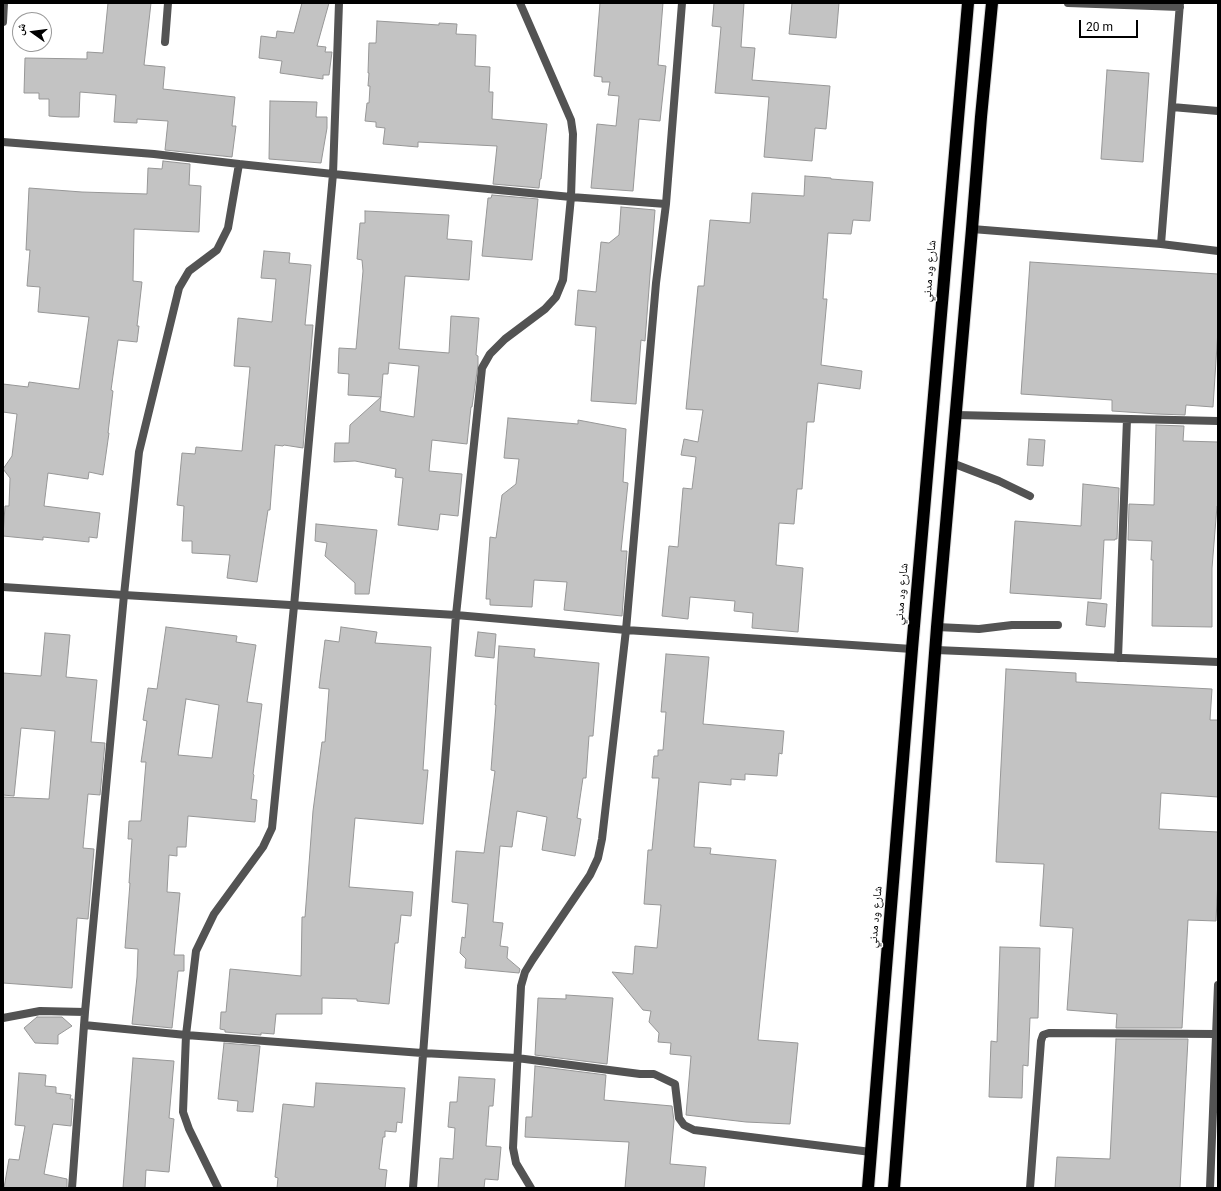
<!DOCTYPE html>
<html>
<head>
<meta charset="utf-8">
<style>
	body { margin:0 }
	#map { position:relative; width:1221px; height:1191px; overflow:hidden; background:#fff; font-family:Roboto,"Noto Naskh Arabic",sans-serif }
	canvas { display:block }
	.frame { position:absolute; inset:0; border:4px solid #000; pointer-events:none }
	.north { position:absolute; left:12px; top:12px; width:40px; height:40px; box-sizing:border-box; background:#fff; border:1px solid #999; border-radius:50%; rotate:284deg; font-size:11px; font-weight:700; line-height:16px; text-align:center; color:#000 }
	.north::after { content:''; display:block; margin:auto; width:14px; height:18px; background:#000; clip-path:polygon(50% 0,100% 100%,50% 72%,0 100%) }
	.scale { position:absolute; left:1079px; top:20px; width:59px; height:18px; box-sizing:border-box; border:2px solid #000; border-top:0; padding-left:5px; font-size:12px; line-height:14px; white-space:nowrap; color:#000; -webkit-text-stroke:3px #fff; paint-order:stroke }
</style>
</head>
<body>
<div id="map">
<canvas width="1221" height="1191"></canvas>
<div class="frame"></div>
<div class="north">ش</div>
<div class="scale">20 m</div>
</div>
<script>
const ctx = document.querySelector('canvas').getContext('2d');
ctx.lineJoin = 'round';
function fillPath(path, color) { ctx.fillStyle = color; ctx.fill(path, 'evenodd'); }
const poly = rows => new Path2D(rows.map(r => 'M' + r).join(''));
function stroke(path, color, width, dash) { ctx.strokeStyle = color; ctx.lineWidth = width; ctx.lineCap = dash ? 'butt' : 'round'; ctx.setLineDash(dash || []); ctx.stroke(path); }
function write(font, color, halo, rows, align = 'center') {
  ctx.font = font + ' Roboto,"Noto Naskh Arabic",sans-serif'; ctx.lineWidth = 3; ctx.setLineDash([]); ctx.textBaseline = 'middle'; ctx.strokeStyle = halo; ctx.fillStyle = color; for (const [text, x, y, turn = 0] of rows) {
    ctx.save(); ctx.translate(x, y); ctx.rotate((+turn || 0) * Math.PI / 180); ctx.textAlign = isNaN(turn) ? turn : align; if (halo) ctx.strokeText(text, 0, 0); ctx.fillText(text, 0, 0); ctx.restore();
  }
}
const building = poly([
	[108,3,151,3,144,65,165,67,163,89,235,97,232,126,236,126,232,157,165,150,168,121,137,119,137,123,114,122,116,95,80,92,79,117,61,117,49,116,49,99,39,99,39,93,24,93,25,58,87,59,87,52,103,53,108,3],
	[302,3,329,3,317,46,326,47,325,52,332,52,329,75,323,75,323,79,280,73,282,61,259,58,261,36,276,38,277,31,294,33,302,3],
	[600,3,663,3,658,65,666,66,660,121,639,119,633,191,591,188,597,124,616,126,619,96,608,95,610,82,602,82,602,77,594,76,600,3],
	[714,3,744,3,741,47,755,48,752,80,830,86,826,129,815,128,812,161,764,157,769,97,715,93,721,27,712,26,714,3],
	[792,3,839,3,836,38,789,34,792,3],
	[377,21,439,25,439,23,457,24,456,34,476,35,475,66,490,67,489,92,493,92,492,119,547,124,541,179,540,179,539,188,493,184,497,146,418,142,418,147,383,144,385,128,376,127,376,122,365,121,367,103,369,103,370,86,368,86,369,73,368,73,369,43,376,43,377,21],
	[1107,70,1149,73,1143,162,1101,159,1107,70],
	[270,101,317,102,316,117,327,117,327,128,321,163,269,159,270,101],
	[163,161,190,164,189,185,201,186,199,232,134,229,133,281,142,282,137,326,139,326,137,342,118,340,111,390,113,391,108,433,109,433,103,475,89,472,88,479,48,473,44,506,100,513,97,538,89,537,89,542,43,537,43,540,3,536,5,506,9,506,10,478,3,469,12,456,17,414,3,412,3,384,28,387,29,382,79,389,89,317,38,312,40,287,27,286,30,250,26,250,29,188,82,192,147,194,148,168,162,169,163,161],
	[805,176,831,178,831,179,873,182,870,221,853,220,851,234,828,233,823,299,827,299,821,365,862,371,860,389,818,383,814,422,807,422,802,489,797,489,794,524,779,523,776,565,803,568,798,632,752,628,753,613,734,611,735,601,690,597,688,619,662,616,669,546,678,547,683,488,692,489,696,457,681,455,684,439,698,442,703,410,686,409,698,286,704,286,710,220,750,223,752,193,804,196,805,176],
	[492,195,538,199,532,260,482,256,488,198,491,198,492,195],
	[621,207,655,210,645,341,641,340,636,404,591,401,596,327,575,325,578,290,596,292,601,242,609,243,619,235,621,207],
	[365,211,449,215,447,239,472,241,469,280,405,276,399,349,449,353,451,316,479,318,476,355,478,356,478,365,472,407,471,407,467,444,432,440,429,471,462,474,458,516,440,514,438,530,398,525,403,478,395,477,396,469,355,461,334,462,335,443,349,443,350,425,381,397,348,395,349,374,338,373,339,348,356,349,363,271,362,260,357,259,360,223,365,223,365,211],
	[389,363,419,366,414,417,380,411,383,374,388,374,389,363],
	[264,251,290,253,289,263,311,265,305,325,313,325,303,448,284,445,283,446,275,445,270,510,268,510,257,582,227,578,230,555,192,553,192,541,182,541,184,506,177,505,182,453,195,454,196,447,242,451,250,367,234,366,238,318,272,322,276,279,261,278,264,251],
	[1030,262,1218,274,1218,330,1213,407,1186,405,1185,415,1157,414,1112,411,1112,400,1021,394,1030,262],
	[508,418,578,424,578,420,626,429,623,482,628,483,621,551,627,551,622,616,564,610,567,582,534,580,532,607,490,605,490,599,486,599,490,537,496,538,502,495,516,484,519,459,504,458,508,418],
	[1156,425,1184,426,1183,441,1218,442,1218,506,1217,506,1212,568,1212,627,1152,626,1153,560,1151,560,1152,541,1128,540,1129,504,1154,505,1156,425],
	[1029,439,1045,440,1043,466,1027,465,1029,439],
	[1083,484,1119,488,1117,539,1115,539,1115,540,1104,540,1101,599,1010,593,1015,521,1081,526,1083,484],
	[316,524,377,530,369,594,355,594,355,583,325,556,327,543,315,541,316,524],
	[1088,602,1107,604,1105,627,1086,625,1088,602],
	[166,627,237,636,236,642,256,645,247,702,262,704,253,774,254,775,251,799,257,800,255,822,188,816,186,847,177,847,177,856,169,855,167,892,180,893,174,955,184,955,184,971,178,971,172,1028,132,1024,137,977,138,949,125,948,130,883,129,883,132,839,128,839,129,821,141,821,146,762,141,762,147,721,143,720,148,688,157,689,166,627],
	[186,699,219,705,212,758,178,755,186,699],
	[341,627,377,632,375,643,431,647,423,770,428,770,423,824,355,818,349,887,413,892,411,916,401,915,398,943,395,943,389,1004,357,1001,357,999,322,998,322,1014,276,1014,274,1034,261,1033,261,1035,225,1032,225,1030,220,1029,221,1012,226,1012,230,969,301,976,302,917,305,917,313,811,322,742,325,742,329,689,319,688,325,640,339,642,341,627],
	[478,632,496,634,494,658,475,656,478,632],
	[45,633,70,635,66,677,97,680,91,742,105,743,100,795,88,794,83,848,94,849,91,885,88,919,77,918,72,988,3,983,3,797,49,799,55,731,21,728,14,796,3,795,3,673,41,676,45,633],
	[499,646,535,649,534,657,599,663,593,736,589,736,586,778,583,778,577,818,581,819,575,856,542,850,547,817,517,811,512,847,500,846,493,922,503,923,500,946,508,947,507,958,520,969,519,973,465,968,466,959,460,953,462,937,465,938,468,904,452,902,456,851,484,853,495,771,491,770,496,705,495,705,499,646],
	[666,654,709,657,703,724,784,731,782,754,779,753,777,776,745,774,745,780,731,779,731,785,699,782,694,847,711,848,710,854,776,860,758,1040,798,1043,790,1124,746,1122,686,1115,691,1056,670,1054,671,1043,658,1042,659,1033,649,1022,651,1011,643,1010,612,972,633,974,635,946,657,948,661,905,644,904,648,850,652,850,659,778,652,778,654,756,658,756,658,750,663,750,666,712,661,712,666,654],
	[1006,669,1076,673,1076,682,1212,689,1210,720,1218,720,1218,797,1161,793,1159,829,1218,832,1218,879,1216,921,1188,920,1182,1028,1116,1028,1117,1014,1067,1010,1073,928,1040,926,1044,864,996,862,1006,669],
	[1000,947,1040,948,1038,1018,1030,1018,1028,1066,1023,1065,1022,1098,989,1097,991,1041,997,1042,1000,947],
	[566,995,613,998,607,1064,535,1055,538,998,566,999,566,995],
	[37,1017,62,1017,72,1026,58,1035,58,1044,35,1043,24,1028,37,1017],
	[1116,1039,1188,1039,1180,1188,1055,1188,1057,1157,1110,1159,1116,1039],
	[224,1043,260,1046,253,1112,237,1111,238,1101,218,1099,224,1043],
	[133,1058,174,1061,169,1118,174,1119,169,1172,146,1170,145,1188,123,1188,133,1058],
	[535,1066,606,1075,604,1100,672,1106,674,1121,670,1164,706,1167,704,1188,625,1188,629,1142,525,1137,526,1117,532,1117,535,1066],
	[19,1073,46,1075,45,1086,56,1087,56,1093,71,1095,70,1099,73,1099,71,1126,53,1124,44,1174,67,1179,67,1188,4,1188,9,1159,19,1160,25,1126,15,1125,19,1073],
	[459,1077,495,1079,493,1106,489,1106,486,1146,501,1147,498,1180,485,1179,484,1188,438,1188,440,1158,453,1159,455,1128,448,1127,450,1102,457,1102,459,1077],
	[316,1083,405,1088,402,1123,397,1122,396,1132,385,1131,385,1137,383,1137,379,1169,387,1170,385,1188,277,1188,278,1178,275,1177,283,1104,314,1107,316,1083]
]);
fillPath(building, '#c3c3c3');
stroke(building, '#979797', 1);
const highway = poly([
	[868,1188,912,649,968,3],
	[894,1188,937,627,972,229,981,117,992,3]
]);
stroke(highway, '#dbdbdb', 14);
stroke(poly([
	[952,463,999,481,1030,496],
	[937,627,979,629,1012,625,1058,625],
	[1030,1188,1041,1041,1043,1035,1049,1033,1216,1034]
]), '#535353', 8);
stroke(poly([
	[1068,3,1180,7],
	[3,22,4,3],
	[165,42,168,3],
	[1172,107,1218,111],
	[3,142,154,154,239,164,333,174,571,197,666,204],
	[972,229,1161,244,1218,251],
	[1161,244,1180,3],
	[956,415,1218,421],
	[3,587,124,595,456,615,626,630,912,649],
	[936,650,1218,662],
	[1118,658,1127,419],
	[3,1018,40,1011,85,1012],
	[84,1025,186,1035,422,1053,517,1058,640,1074,654,1074,675,1084,679,1118,684,1125,694,1130,871,1152],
	[72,1188,85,1012,124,595,139,452,179,288,189,271,217,250,228,228,239,164],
	[218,1188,189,1129,183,1112,186,1035,196,951,214,914,263,847,272,828,294,606,333,174,339,3],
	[413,1188,456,615,482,368,490,354,505,339,545,309,556,297,563,280,571,197,573,134,571,120,520,3],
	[531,1188,516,1163,513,1148,521,986,525,972,533,959,590,875,598,858,602,839,626,630,656,283,666,204,682,3],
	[1210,1188,1218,985]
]), '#535353', 8);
stroke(highway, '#000', 12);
write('12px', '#000', '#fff', [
	["شارع ود مدني",930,271,-85],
	["شارع ود مدني",902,594,-85],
	["شارع ود مدني",876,917,-85]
]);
</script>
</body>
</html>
